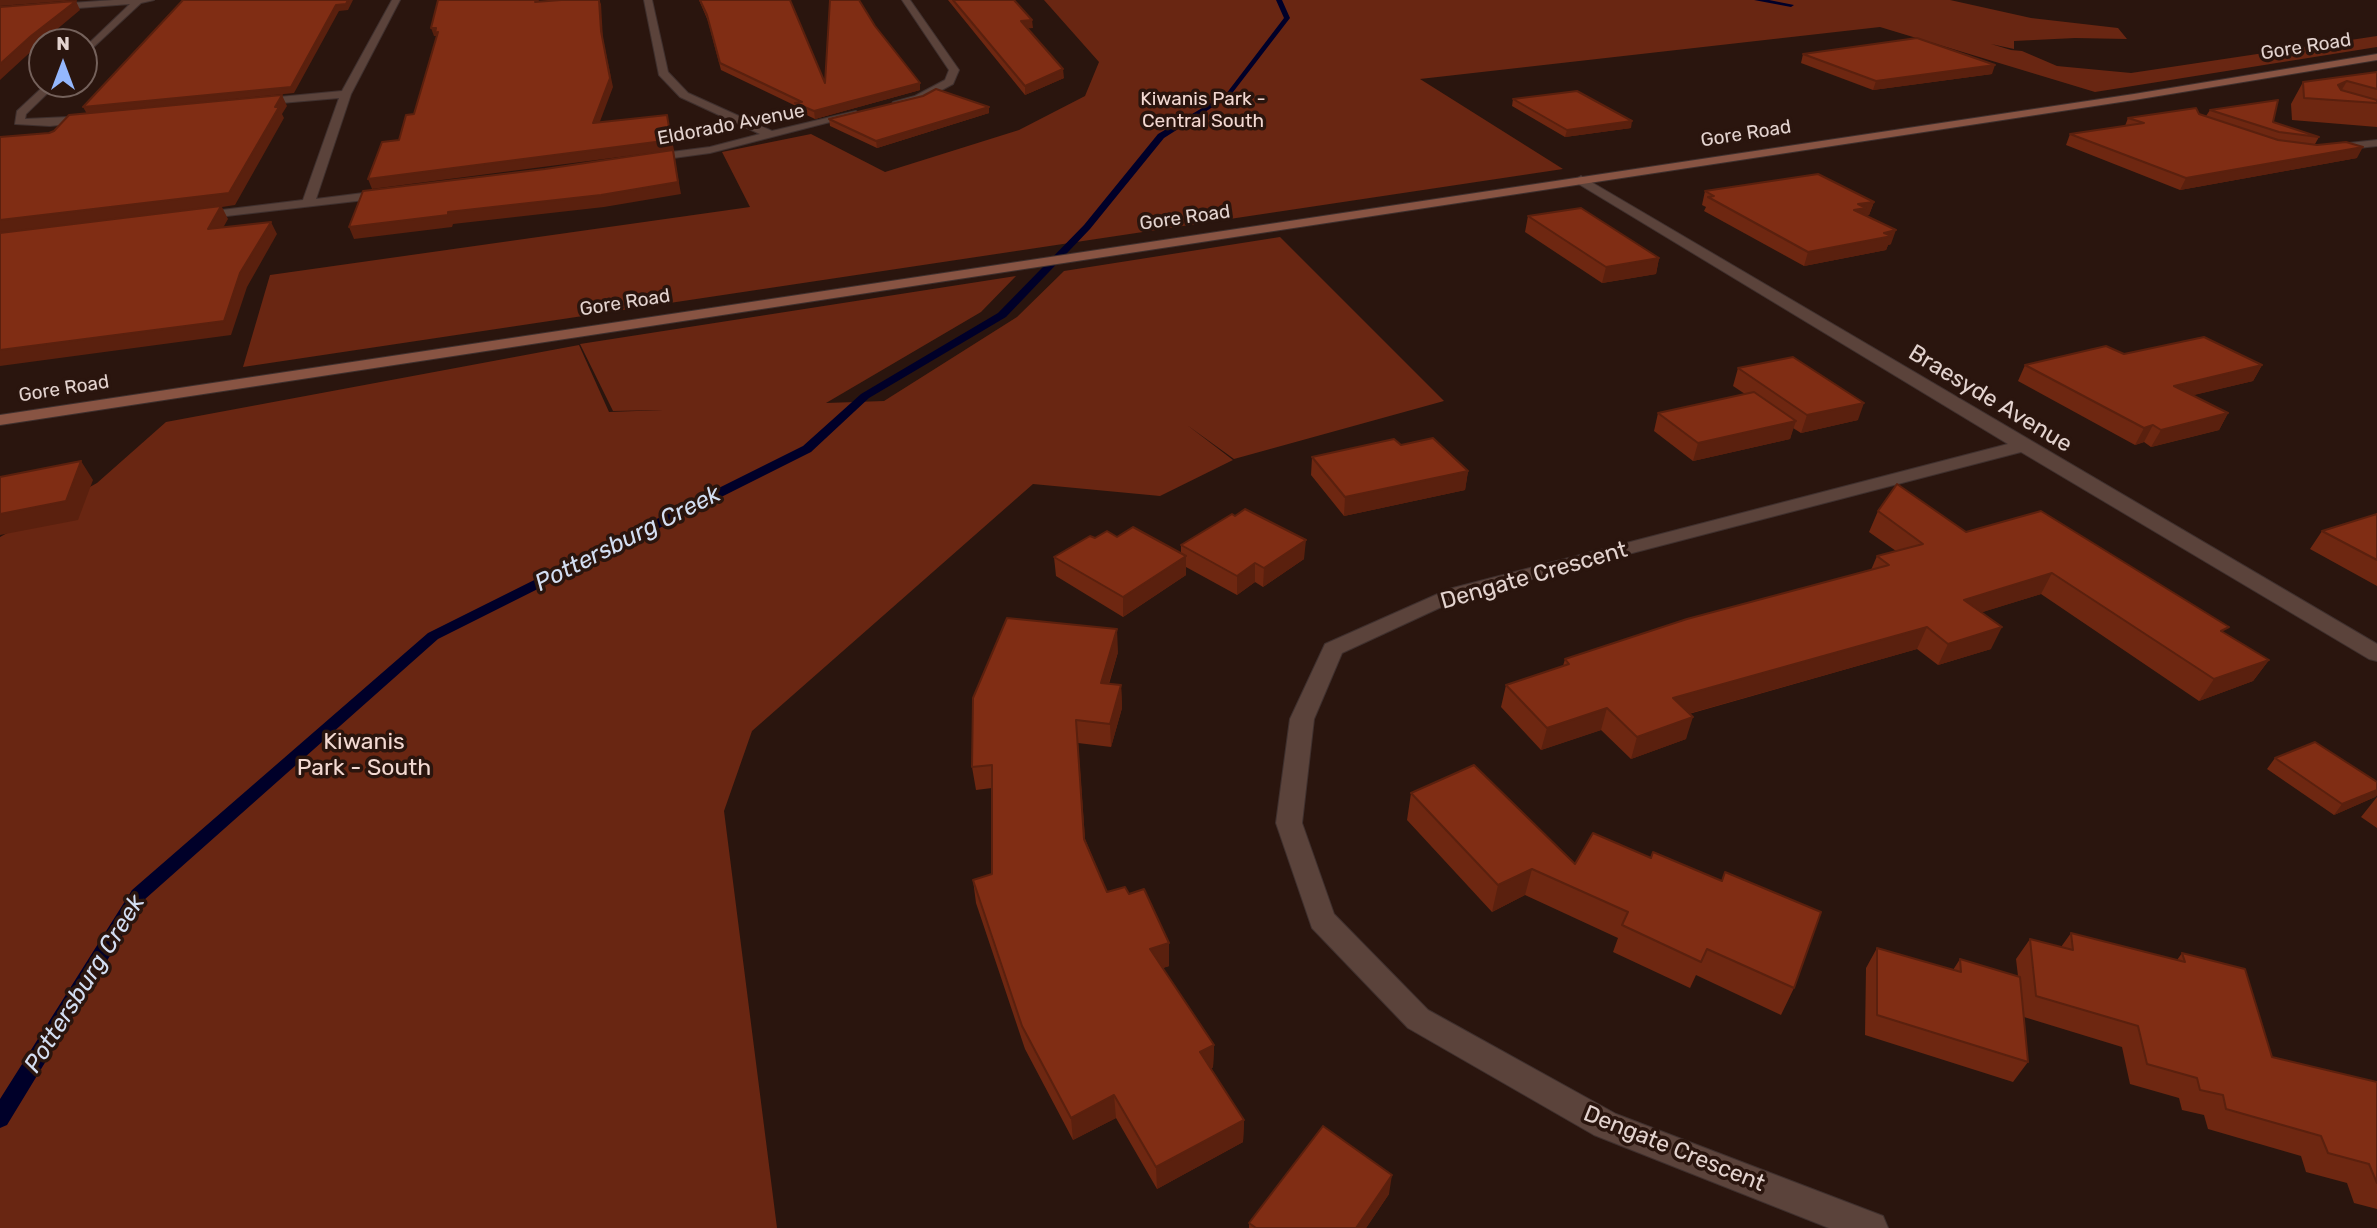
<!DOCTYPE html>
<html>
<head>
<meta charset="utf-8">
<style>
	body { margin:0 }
	#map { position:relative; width:2377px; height:1228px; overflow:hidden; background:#2a150e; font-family:Rubik,sans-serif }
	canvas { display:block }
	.north { position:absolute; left:28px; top:28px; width:70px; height:70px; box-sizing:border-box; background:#2a150e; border:2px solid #74615b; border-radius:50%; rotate:0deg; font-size:19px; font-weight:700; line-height:28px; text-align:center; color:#e3d3cf }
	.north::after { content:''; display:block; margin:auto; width:24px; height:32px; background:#94b7fd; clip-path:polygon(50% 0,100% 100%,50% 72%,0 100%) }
</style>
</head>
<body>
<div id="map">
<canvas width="2377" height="1228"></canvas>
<div class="north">N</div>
</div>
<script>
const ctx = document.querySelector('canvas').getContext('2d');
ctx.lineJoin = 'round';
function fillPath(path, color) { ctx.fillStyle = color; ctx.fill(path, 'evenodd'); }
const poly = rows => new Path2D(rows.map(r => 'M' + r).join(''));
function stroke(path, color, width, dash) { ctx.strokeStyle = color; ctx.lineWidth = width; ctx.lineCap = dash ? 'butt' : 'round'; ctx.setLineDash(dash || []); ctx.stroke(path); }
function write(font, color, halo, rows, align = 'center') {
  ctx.font = font + ' Rubik,sans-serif'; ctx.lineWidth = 7; ctx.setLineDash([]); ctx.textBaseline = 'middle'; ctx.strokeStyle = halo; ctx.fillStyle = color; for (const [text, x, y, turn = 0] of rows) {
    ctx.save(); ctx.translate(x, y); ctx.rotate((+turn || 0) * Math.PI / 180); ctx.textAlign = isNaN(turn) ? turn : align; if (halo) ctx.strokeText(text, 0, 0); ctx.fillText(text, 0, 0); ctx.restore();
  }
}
fillPath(poly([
	[1044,0,1950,0,2031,18,2118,28,2127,39,2075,38,2014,41,2014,49,1991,44,2011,50,2022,51,2057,66,2131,73,2377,36,2377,47,2095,92,1880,27,1420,79,1563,169,243,367,270,275,750,207,722,152,811,134,885,172,1019,130,1085,96,1099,62],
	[1280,237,1444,401,1234,459,1187,425,1233,460,1160,496,1033,484,752,731,724,811,777,1228,0,1228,0,537,97,483,166,422,579,345,609,412,663,410,613,411,580,344,1016,276,981,312,826,403,884,401,1017,317,1064,271]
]), '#692612');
fillPath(poly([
	[1276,0,1282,0,1290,18,1230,96,1164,138,1090,229,1006,317,869,398,811,452,438,639,144,900,7,1125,0,1128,0,1099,132,890,428,633,803,446,861,394,998,313,1084,225,1158,134,1226,94,1284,18,1276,0],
	[1754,0,1769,0,1794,5,1791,7,1754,0]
]), '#000029');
const lane = poly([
	[2377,140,2377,146,2330,151,2324,148,2330,145,2377,140]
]);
const street = poly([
	[114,0,154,0,141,3,84,56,84,48,130,4,0,14,0,8,114,0],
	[392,0,400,0,351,94,316,199,387,190,393,194,391,197,192,220,192,214,197,213,303,200,339,98,258,105,253,102,258,99,342,91,392,0],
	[644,0,652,0,668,72,688,93,772,131,856,111,861,114,710,153,644,162,644,156,648,155,710,147,760,134,680,97,659,75,644,0],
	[902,0,910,0,959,70,953,84,923,100,897,107,892,104,893,102,915,96,945,80,949,70,902,0],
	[46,84,57,84,26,114,25,119,90,116,94,117,94,121,50,126,15,124,17,111,46,84],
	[1581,176,2377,644,2377,661,2369,659,2021,452,1463,597,1342,653,1314,719,1302,823,1334,914,1428,1010,1616,1114,1883,1216,1888,1228,1829,1228,1594,1135,1408,1028,1312,928,1276,823,1290,719,1325,644,1449,589,2008,444,1577,183,1575,180,1581,176]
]);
const secondary = poly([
	[2377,54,2377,60,2134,100,0,425,0,415,2134,94,2377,54]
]);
stroke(lane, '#3f302e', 2);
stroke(street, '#3f302e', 2);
stroke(secondary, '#3f302e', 2);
fillPath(lane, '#5b433b');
fillPath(street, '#5b433b');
fillPath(secondary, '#885443');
fillPath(poly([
	[699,0,790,0,825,83,875,26,920,90,815,119,796,110,796,106,721,70,708,21],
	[948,0,1014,0,1033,28,1027,28,1064,78,1025,95],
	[1803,54,1992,74,1873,90,1801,63],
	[2377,72,2377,127,2292,120,2291,104,2303,82],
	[1513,99,1631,128,1565,137,1512,106],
	[989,107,989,113,877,148,830,126,829,119],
	[2210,110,2273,122,2319,137,2315,144,2357,158,2180,190,2066,145,2070,134,2125,126,2128,118,2199,114,2206,116],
	[1705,191,1874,202,1869,215,1866,216,1891,244,1888,245,1886,250,1804,266,1704,211,1706,207,1702,205],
	[1528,216,1659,258,1656,274,1602,283,1525,232],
	[2124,354,2262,365,2253,381,2193,395,2228,413,2219,430,2151,447,2144,442,2135,445,2018,381,2025,365],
	[1738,368,1858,420,1801,433,1793,428,1790,439,1693,461,1654,431,1658,413,1745,394,1733,386],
	[1401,445,1468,471,1465,490,1344,516,1311,475,1312,457],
	[1878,511,1966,532,2225,633,2269,660,2253,681,2199,701,2041,594,1982,612,1991,649,1938,665,1917,649,1689,714,1686,739,1631,759,1601,730,1541,750,1501,707,1506,685,1563,666,1565,659,1871,570,1877,556,1896,551,1869,532],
	[2377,514,2377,586,2310,549,2322,531],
	[1095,538,1181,553,1181,545,1304,559,1263,587,1255,582,1237,595,1186,567,1186,575,1123,617,1056,576,1054,557],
	[1118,652,1109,684,1121,685,1122,708,1111,747,1078,743,1085,839,1107,892,1129,894,1169,943,1169,966,1163,968,1214,1045,1213,1067,1211,1069,1244,1120,1243,1142,1157,1189,1116,1118,1073,1140,1025,1049,976,903,973,880,992,874,992,788,976,790,972,767],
	[2275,758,2377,782,2377,795,2375,797,2334,815,2267,769],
	[1411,793,1575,864,1794,988,1781,1015,1696,975,1690,988,1613,952,1618,938,1525,895,1492,912,1407,820],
	[2377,797,2377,828,2361,817],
	[2071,933,2177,960,2182,953,2272,1057,2377,1082,2377,1209,2354,1203,2347,1183,2306,1172,2301,1156,2208,1129,2204,1115,2182,1110,2179,1098,2130,1084,2122,1047,2024,1017,2028,1062,2013,1082,1865,1035,1866,968,1877,948,1953,970,1960,959,2018,976,2016,959,2030,939,2061,947],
	[1389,1194,1366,1228,1249,1228,1249,1223]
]), '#6e2711');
fillPath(poly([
	[0,0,78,0,0,6],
	[348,0,353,0,348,10,339,11,294,93,87,114,83,107],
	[599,0,601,4,603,39,613,87,596,132,593,123,601,31],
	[76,1,80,10,37,46,0,80,0,64,31,36],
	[1032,20,1033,28,1021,29,1021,21],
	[431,28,436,28,440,40,437,41,436,36,434,36],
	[1995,65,1992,74,1873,90,1876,81],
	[1063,69,1064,78,1025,95,1025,86],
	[2347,81,2336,100,2338,85],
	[920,83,920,90,815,119,814,111],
	[282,95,287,106,282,114,284,118,235,205,222,207,228,219,215,242,0,233,0,220,275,107],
	[989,107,989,113,877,148,876,141],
	[667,115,674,150,372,189,368,179],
	[1632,121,1631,128,1565,137,1567,130],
	[2363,147,2357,158,2180,190,2186,178],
	[673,150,681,194,604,207,453,224,452,227,354,239,349,227,448,212],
	[1874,202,1869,215,1863,216,1849,224,1858,204],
	[271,222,277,234,247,287,231,335,0,366,0,350,240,273],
	[1896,230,1891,244,1888,245,1886,250,1804,266,1808,252],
	[1659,258,1656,274,1602,283,1606,267],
	[2262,365,2253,381,2165,402,2174,386],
	[1864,403,1858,420,1801,433,1807,415],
	[2228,413,2219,430,2151,447,2161,430],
	[1796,421,1790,439,1693,461,1698,443],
	[2153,425,2144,442,2135,445,2144,428],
	[81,461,93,480,78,520,0,535,0,514],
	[1468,471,1465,490,1344,516,1345,497],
	[1306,540,1304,559,1263,587,1264,568],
	[1186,556,1186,575,1123,617,1123,597],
	[1255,563,1255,582,1237,595,1237,576],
	[2052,573,2041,594,1954,621,1964,600],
	[1927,627,1917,649,1666,720,1673,698],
	[2002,627,1991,649,1938,665,1948,644],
	[1117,629,1118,652,1102,705,1101,683],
	[2269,660,2253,681,2199,701,2214,679],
	[1121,685,1122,708,1111,747,1110,724],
	[1607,708,1601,730,1541,750,1547,728],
	[1693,717,1686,739,1631,759,1637,737],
	[2377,790,2377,795,2375,797,2334,815,2342,804],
	[1532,869,1525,895,1492,912,1498,885],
	[1169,943,1169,966,1150,972,1150,949],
	[1214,1045,1213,1067,1199,1074,1200,1052],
	[1114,1095,1116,1118,1073,1140,1071,1118],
	[1244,1120,1243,1142,1157,1189,1156,1167],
	[1392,1175,1389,1194,1366,1228,1356,1228]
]), '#5a200e');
const building = poly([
	[183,0,348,0,346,4,336,5,291,87,83,107,183,0],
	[438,0,538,0,535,2,561,0,599,0,601,31,610,78,593,123,667,115,671,140,368,179,382,142,399,140,406,115,414,114,438,32,435,33,436,28,431,28,438,0],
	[700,0,790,0,825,83,830,0,859,0,875,26,920,83,814,111,795,103,802,102,720,63,707,15,700,0],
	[953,0,1014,0,1032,20,1021,21,1063,69,1025,86,953,0],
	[76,1,31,36,0,64,0,7,76,1],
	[1917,38,1995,65,1876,81,1803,54,1917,38],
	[2377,72,2377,89,2347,81,2338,85,2341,90,2377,100,2377,103,2304,98,2303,82,2377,72],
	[936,89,989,107,876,141,829,119,923,96,936,89],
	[1577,91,1632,121,1567,130,1513,99,1577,91],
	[282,95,275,107,279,107,229,193,0,220,0,137,49,133,54,131,69,115,282,95],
	[2278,100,2273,122,2319,137,2279,132,2210,110,2278,100],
	[2196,108,2199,114,2278,140,2317,145,2346,142,2363,147,2186,178,2070,134,2144,123,2128,118,2196,108],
	[673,150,678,182,601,195,448,212,448,215,349,227,363,191,545,169,673,150],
	[1818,174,1874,202,1858,204,1866,208,1854,210,1896,230,1884,233,1892,236,1808,252,1708,197,1714,196,1705,191,1818,174],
	[221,206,208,229,271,222,240,273,224,321,0,350,0,233,221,206],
	[1581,208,1659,258,1606,267,1528,216,1581,208],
	[2204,337,2262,365,2174,386,2228,413,2161,430,2153,425,2144,428,2025,365,2106,346,2124,354,2204,337],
	[1793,357,1864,403,1807,415,1738,368,1793,357],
	[1754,392,1796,421,1698,443,1658,413,1754,392],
	[1433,438,1468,471,1345,497,1312,457,1394,439,1401,445,1433,438],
	[81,461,66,501,0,514,0,477,81,461],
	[1897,484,1966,532,2041,511,2229,627,2221,631,2269,660,2214,679,2052,573,1964,600,2002,627,1948,644,1927,627,1673,698,1693,717,1637,737,1607,708,1547,728,1506,685,1569,664,1565,659,1687,619,1889,565,1877,556,1923,544,1878,511,1897,484],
	[1245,509,1306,540,1264,568,1255,563,1237,576,1181,545,1232,514,1235,516,1245,509],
	[2377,514,2377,560,2322,531,2377,514],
	[1133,527,1186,556,1123,597,1054,557,1090,536,1095,538,1107,531,1117,537,1133,527],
	[1007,618,1117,629,1101,683,1121,685,1110,724,1076,720,1084,839,1107,892,1125,887,1129,894,1144,889,1169,943,1150,949,1214,1045,1200,1052,1244,1120,1156,1167,1114,1095,1071,1118,1022,1026,973,880,992,874,992,765,972,767,973,698,1007,618],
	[2315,742,2377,782,2377,790,2342,804,2275,758,2315,742],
	[1474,765,1575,864,1593,833,1651,858,1653,852,1722,881,1725,872,1821,912,1794,988,1707,949,1701,962,1622,925,1628,912,1532,869,1498,885,1411,793,1474,765],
	[2071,933,2185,962,2182,953,2245,969,2272,1057,2377,1082,2377,1183,2369,1164,2328,1153,2321,1136,2226,1109,2223,1095,2200,1090,2197,1078,2147,1064,2138,1026,2036,996,2030,939,2073,950,2071,933],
	[1877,948,1961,972,1960,959,2020,977,2028,1062,1877,1015,1877,948],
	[1323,1126,1392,1175,1356,1228,1256,1228,1249,1223,1323,1126]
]);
fillPath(building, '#802d14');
stroke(building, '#5a200e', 2);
write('19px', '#e3d3cf', '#2a150e', [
	["Gore Road",2306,47,-9],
	["Eldorado Avenue",731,125,-11],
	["Gore Road",1746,134,-9],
	["Gore Road",1185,218,-8],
	["Gore Road",625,303,-9],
	["Gore Road",64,389,-9]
]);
write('19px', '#f3d9d2', '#2a150e', [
	["Kiwanis Park -",1203,100],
	["Central South",1203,122]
]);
write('23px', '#e3d3cf', '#2a150e', [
	["Braesyde Avenue",1990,399,31],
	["Dengate Crescent",1534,576,-16],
	["Dengate Crescent",1674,1149,22]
]);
write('23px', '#f3d9d2', '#2a150e', [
	["Kiwanis",364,742],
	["Park - South",364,768]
]);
write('italic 24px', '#d3def2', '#2a150e', [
	["Pottersburg Creek",628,539,-27],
	["Pottersburg Creek",85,984,-58]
]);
</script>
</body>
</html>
